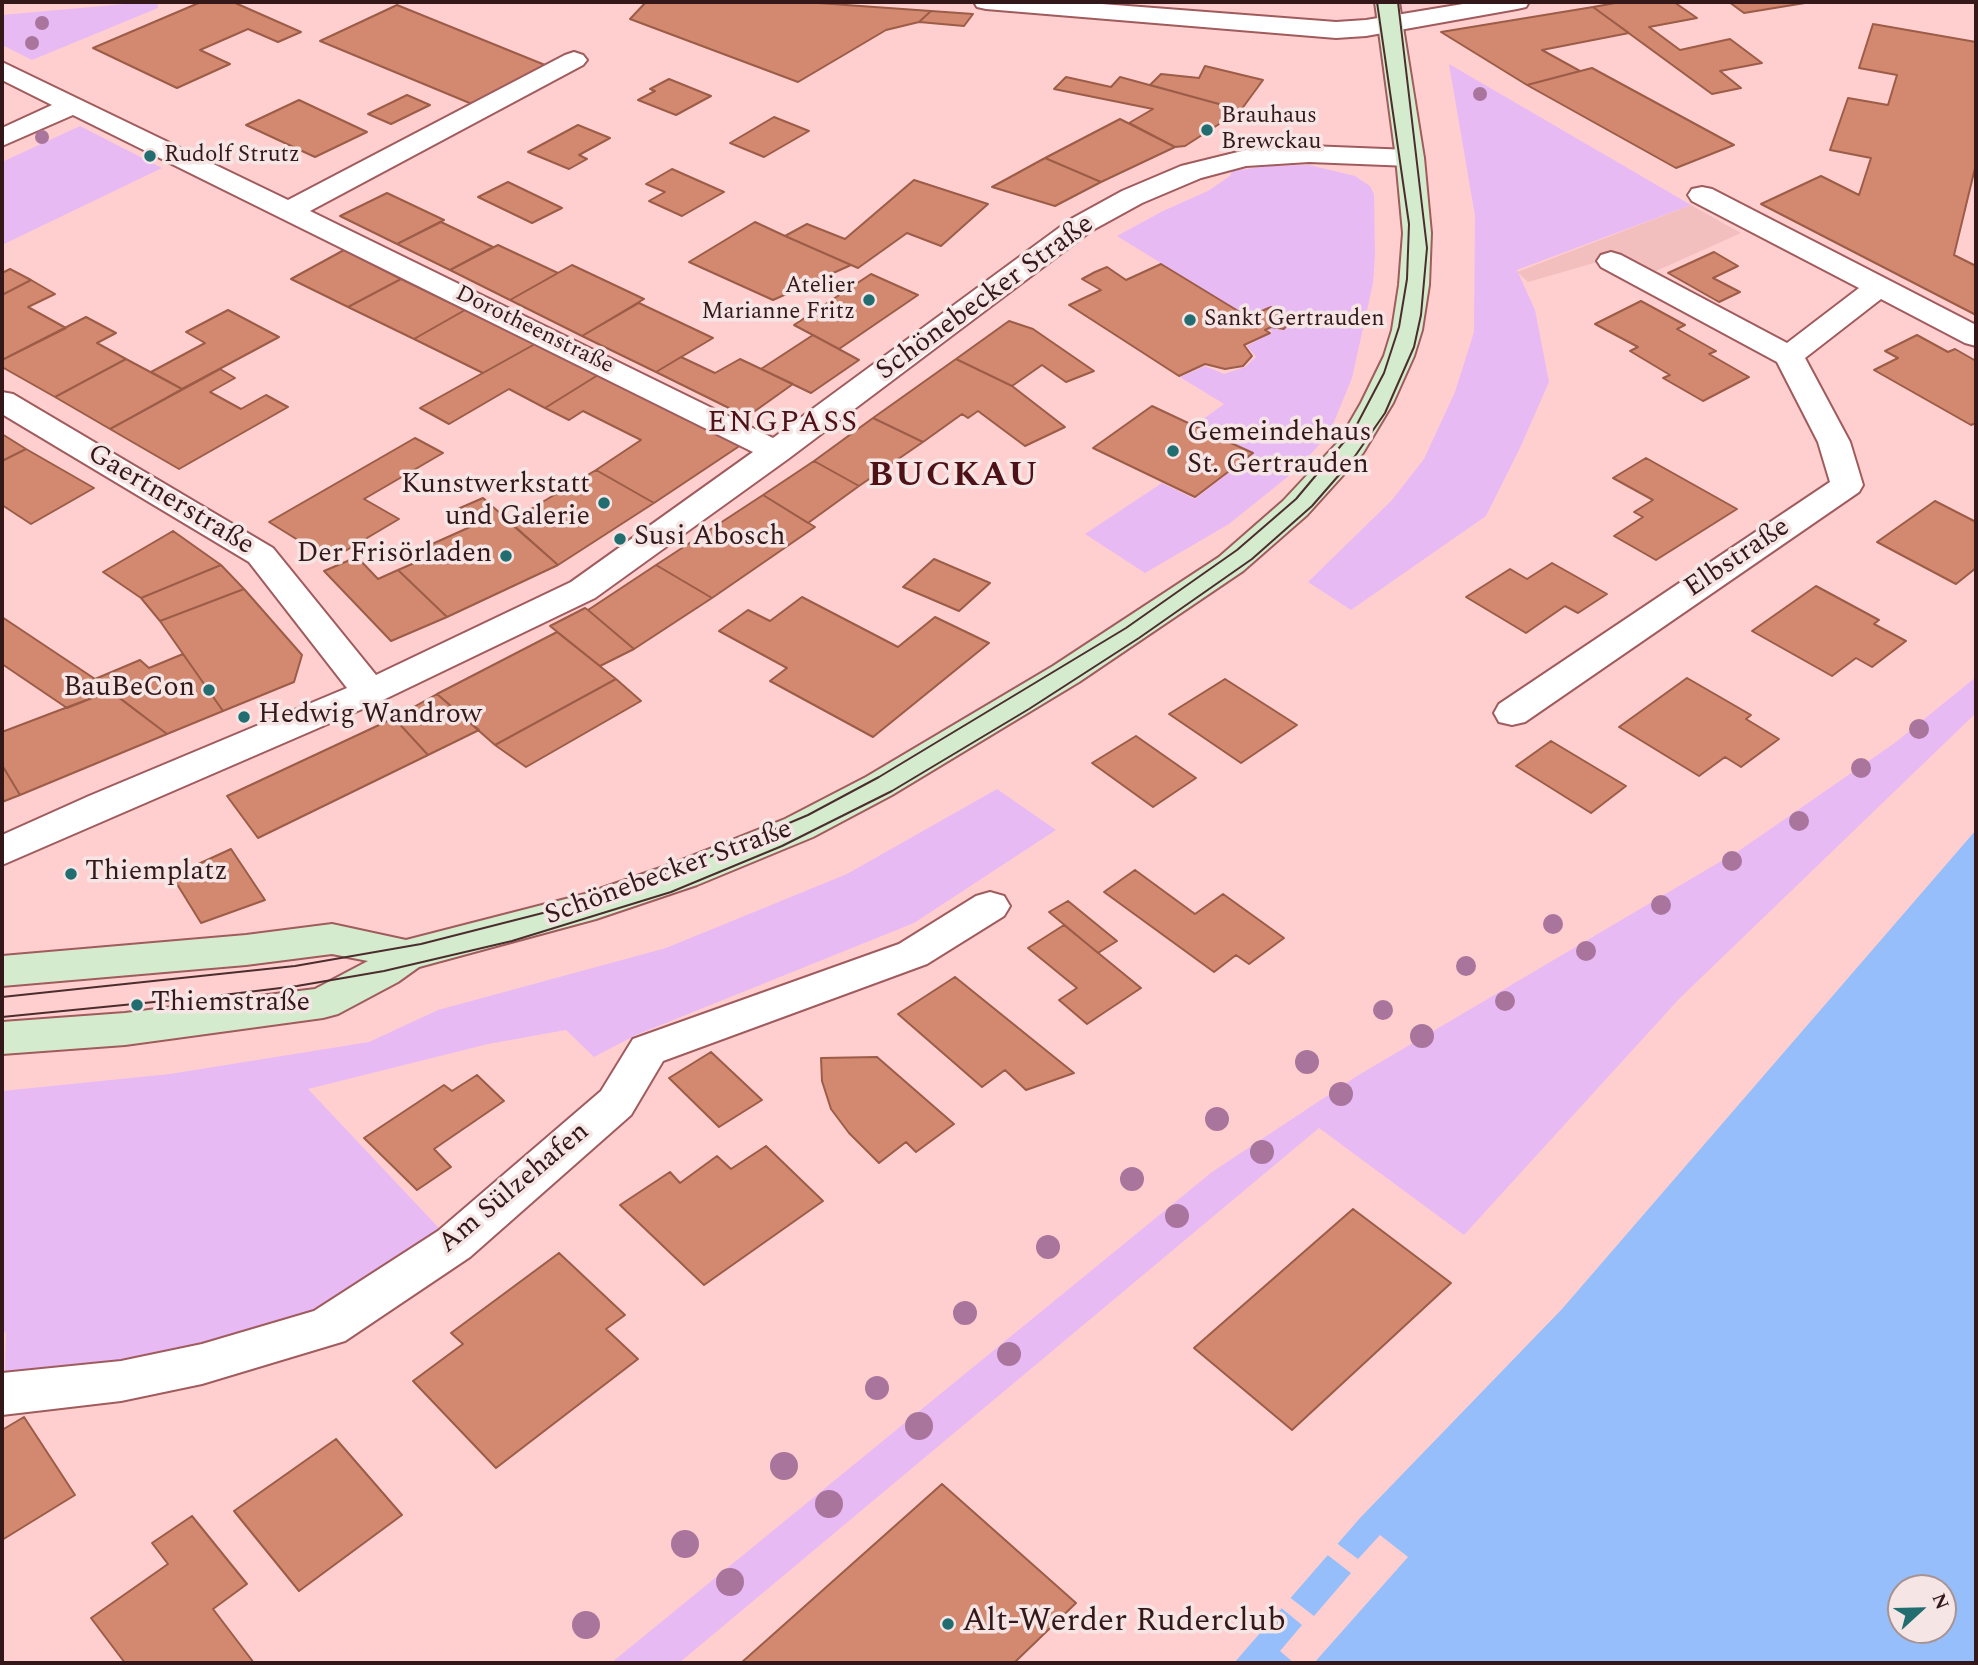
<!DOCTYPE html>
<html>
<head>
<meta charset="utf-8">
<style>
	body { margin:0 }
	#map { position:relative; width:1978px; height:1665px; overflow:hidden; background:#ffcfcf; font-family:Spectral,serif }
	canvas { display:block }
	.frame { position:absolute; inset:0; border:4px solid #341819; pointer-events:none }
	.north { position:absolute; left:1887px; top:1574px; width:70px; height:70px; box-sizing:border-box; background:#f6e5e5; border:2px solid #a89393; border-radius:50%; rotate:68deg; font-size:19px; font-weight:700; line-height:28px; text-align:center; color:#341819 }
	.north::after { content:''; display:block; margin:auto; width:24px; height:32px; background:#216d70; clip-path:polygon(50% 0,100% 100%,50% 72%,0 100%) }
</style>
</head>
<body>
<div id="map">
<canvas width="1978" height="1665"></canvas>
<div class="frame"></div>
<div class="north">N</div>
</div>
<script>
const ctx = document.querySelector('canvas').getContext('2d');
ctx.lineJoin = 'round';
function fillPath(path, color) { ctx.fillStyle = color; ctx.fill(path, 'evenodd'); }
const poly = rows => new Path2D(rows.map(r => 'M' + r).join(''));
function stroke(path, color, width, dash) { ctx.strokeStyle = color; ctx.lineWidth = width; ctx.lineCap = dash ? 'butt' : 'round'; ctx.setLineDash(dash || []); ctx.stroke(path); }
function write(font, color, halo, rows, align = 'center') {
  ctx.font = font + ' Spectral,serif'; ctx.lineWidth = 7; ctx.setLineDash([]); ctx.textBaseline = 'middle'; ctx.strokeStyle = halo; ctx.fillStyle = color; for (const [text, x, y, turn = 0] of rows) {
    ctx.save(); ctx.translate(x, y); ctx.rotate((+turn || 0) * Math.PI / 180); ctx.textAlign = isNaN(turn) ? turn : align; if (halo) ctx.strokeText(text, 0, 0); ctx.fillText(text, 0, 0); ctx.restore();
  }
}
fillPath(poly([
	[1691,205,1741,233,1654,272,1622,255,1528,282,1517,272]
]), '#f2bfbe');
fillPath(poly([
	[147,2,157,2,158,8,32,60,2,45,2,15],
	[1449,64,1691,205,1517,270,1535,310,1549,382,1520,448,1486,516,1351,610,1308,582,1392,500,1424,459,1455,392,1474,332,1475,216],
	[80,126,162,168,2,245,2,162],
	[1309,165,1355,176,1370,186,1374,194,1375,255,1373,283,1352,378,1329,434,1295,471,1229,524,1145,573,1085,534,1162,483,1195,499,1254,453,1195,425,1224,404,1180,377,1205,366,1224,374,1245,367,1256,357,1247,346,1273,332,1117,236,1163,211,1208,191,1230,176,1232,171,1268,166],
	[1976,677,1976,713,1679,999,1464,1235,1319,1128,679,1663,611,1663,1212,1172,1357,1076,1740,850,1896,742],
	[997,789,1056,830,914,923,636,1035,594,1057,566,1030,488,1044,308,1089,454,1244,328,1327,4,1394,6,1334,2,1328,2,1091,170,1074,369,1042,438,1010,666,948,847,874]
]), '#e7baf4');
fillPath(poly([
	[1976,830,1976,1663,1234,1663,1360,1518,1562,1309],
	[1901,1588,1943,1588,1943,1630,1901,1630]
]), '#96befa');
fillPath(poly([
	[1380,1535,1408,1557,1314,1663,1294,1663,1280,1651,1302,1625,1279,1606,1288,1596,1314,1616,1351,1573,1325,1553,1335,1542,1358,1559]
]), '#ffcfcf');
const building = poly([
	[201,2,233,2,301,32,278,42,248,29,200,50,230,64,177,88,93,48,201,2],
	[646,2,804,2,931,11,919,22,886,30,798,82,630,19,646,2],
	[1621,2,1674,2,1697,18,1649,27,1680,50,1730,39,1762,63,1720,71,1741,88,1712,94,1593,7,1621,2],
	[1729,2,1811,2,1744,13,1729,2],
	[397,5,545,65,472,104,320,41,397,5],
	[1593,7,1629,33,1542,50,1580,71,1527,85,1441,32,1593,7],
	[931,11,973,14,964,26,919,22,931,11],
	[1873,24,1976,42,1976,164,1954,255,1976,266,1976,315,1761,204,1821,176,1859,195,1871,158,1830,150,1848,98,1888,105,1897,75,1859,68,1873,24],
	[1205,66,1263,80,1241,110,1150,85,1161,74,1199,78,1205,66],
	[1592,68,1734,145,1676,168,1527,85,1592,68],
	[1066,77,1111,87,1120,77,1241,110,1185,146,1175,147,1129,123,1153,109,1054,89,1066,77],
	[669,79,711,96,676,115,638,100,655,91,650,89,669,79],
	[407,95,430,105,391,124,368,114,407,95],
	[299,100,367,132,315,157,246,125,299,100],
	[774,117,809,131,764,157,730,143,774,117],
	[1120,119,1175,147,1101,182,1045,158,1120,119],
	[578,125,610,138,579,155,587,159,569,169,528,152,578,125],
	[1045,158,1101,182,1055,206,992,187,1045,158],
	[672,169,724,192,682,216,649,201,665,192,646,184,672,169],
	[914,180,988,204,941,246,907,233,858,268,785,236,807,224,845,239,914,180],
	[508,182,562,208,532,223,478,197,508,182],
	[387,193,444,220,397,244,340,216,387,193],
	[441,222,493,247,450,270,397,244,441,222],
	[755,222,785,236,851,265,773,300,689,262,755,222],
	[498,245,558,273,510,300,450,270,498,245],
	[344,250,401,279,348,307,291,279,344,250],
	[1714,252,1738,266,1713,278,1740,292,1719,302,1668,273,1714,252],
	[1161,264,1248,317,1271,307,1290,319,1284,321,1287,325,1284,329,1271,327,1265,330,1270,333,1244,345,1252,356,1243,366,1225,369,1205,364,1179,376,1069,305,1101,290,1082,279,1095,272,1107,267,1126,280,1161,264],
	[572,265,644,299,582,336,510,300,572,265],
	[10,269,31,280,2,295,2,273,10,269],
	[871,274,918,295,839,349,794,325,871,274],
	[401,279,465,310,414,339,348,307,401,279],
	[31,280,55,294,28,307,66,328,2,360,2,295,31,280],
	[1641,301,1685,325,1677,329,1716,351,1709,354,1749,377,1703,401,1663,378,1670,375,1630,351,1638,347,1595,324,1641,301],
	[639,303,713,338,656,372,582,336,639,303],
	[228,310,279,337,182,389,151,372,205,343,186,332,228,310],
	[465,310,535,344,483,373,414,339,465,310],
	[86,317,116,333,97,343,126,359,55,397,2,367,2,360,86,317],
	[1009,321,1033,329,1094,371,1066,382,1042,365,1012,386,956,359,1009,321],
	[813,335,859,360,811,393,761,369,813,335],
	[1917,335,1948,352,1955,349,1976,361,1976,423,1971,425,1874,370,1898,358,1885,351,1917,335],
	[535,344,598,375,545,408,509,389,449,424,420,408,535,344],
	[681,357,715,373,740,359,793,384,755,411,739,413,656,372,681,357],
	[126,359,182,389,110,429,55,397,126,359],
	[956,359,1012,386,1065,427,1025,446,978,411,968,418,962,414,923,442,873,418,956,359],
	[220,369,235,378,210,392,241,409,266,395,288,407,179,469,110,429,220,369],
	[598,375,741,445,654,503,596,470,641,440,583,411,569,420,545,408,598,375],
	[1152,406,1220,438,1253,453,1195,497,1093,448,1152,406],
	[873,418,923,442,859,486,814,461,873,418],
	[2,434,26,449,2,461,2,434],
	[415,438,443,453,364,499,399,519,330,560,269,522,415,438],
	[26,449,94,488,31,524,2,505,2,461,26,449],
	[1646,458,1737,509,1656,560,1614,536,1643,517,1634,512,1653,500,1613,478,1646,458],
	[814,461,859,486,808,523,763,495,814,461],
	[596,470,654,503,558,565,509,522,596,470],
	[763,495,815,527,712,598,656,565,763,495],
	[483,498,558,565,447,617,398,570,428,557,421,549,470,527,453,511,483,498],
	[1935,501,1976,522,1976,568,1956,584,1877,542,1935,501],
	[173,531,221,565,141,598,103,572,173,531],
	[357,557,378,579,398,570,447,617,391,641,324,571,357,557],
	[934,559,990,583,959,611,903,587,934,559],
	[1552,563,1607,594,1578,613,1565,606,1526,633,1466,597,1510,569,1527,579,1552,563],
	[221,565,244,589,160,621,141,598,221,565],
	[656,565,712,598,634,649,588,610,656,565],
	[1816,586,1879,620,1874,624,1906,641,1872,667,1856,658,1832,676,1752,631,1816,586],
	[244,589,302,655,294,682,223,711,160,621,244,589],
	[802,597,898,647,935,617,989,643,873,737,770,681,787,668,719,631,748,610,770,621,802,597],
	[585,608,588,610,634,649,600,666,550,626,585,608],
	[2,617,95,679,110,691,67,708,2,664,2,617],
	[557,632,616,679,495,745,437,694,557,632],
	[183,654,223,711,167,734,95,679,140,660,149,668,183,654],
	[1687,678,1751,715,1746,719,1779,739,1741,767,1725,757,1699,776,1619,727,1687,678],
	[616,679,641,701,526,767,495,745,616,679],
	[1225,679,1297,725,1241,763,1169,714,1225,679],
	[110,691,167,734,20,795,2,765,2,732,110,691],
	[437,694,479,730,428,755,394,718,437,694],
	[394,718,428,755,258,838,227,796,394,718],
	[1136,736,1196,778,1153,807,1092,763,1136,736],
	[1551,741,1626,786,1591,813,1516,766,1551,741],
	[2,765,20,795,2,802,2,765],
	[231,849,265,900,201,923,172,876,231,849],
	[1135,870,1195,914,1223,894,1284,938,1249,964,1236,955,1214,972,1104,892,1135,870],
	[1068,901,1117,941,1098,953,1049,912,1068,901],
	[1064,925,1141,988,1087,1024,1059,1000,1077,988,1028,948,1064,925],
	[955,977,1074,1073,1026,1090,1005,1070,982,1087,898,1014,955,977],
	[711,1052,762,1100,719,1127,669,1078,711,1052],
	[877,1057,954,1124,916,1152,906,1142,879,1163,849,1133,831,1109,822,1081,821,1058,877,1057],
	[477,1075,504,1101,434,1149,451,1167,417,1190,364,1138,444,1085,452,1091,477,1075],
	[766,1146,823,1201,704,1285,620,1205,670,1172,680,1183,717,1156,731,1169,766,1146],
	[1353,1209,1451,1283,1292,1430,1194,1348,1353,1209],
	[559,1253,625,1315,606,1329,638,1359,496,1468,413,1381,463,1344,451,1333,559,1253],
	[24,1417,75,1495,2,1540,2,1430,24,1417],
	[336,1439,402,1515,299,1591,234,1511,336,1439],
	[942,1484,1076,1603,1014,1663,741,1663,942,1484],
	[192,1516,247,1584,213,1609,254,1663,125,1663,91,1618,168,1564,152,1543,192,1516]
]);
fillPath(building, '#d28970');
stroke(building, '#9c5c47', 2);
const street = poly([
	[974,2,1076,2,1336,22,1366,20,1475,2,1529,2,1526,7,1517,9,1366,36,1336,38,986,9,977,7,974,2],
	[574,52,583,55,587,60,583,65,310,211,773,438,1071,219,1122,191,1181,166,1246,150,1309,146,1410,150,1420,152,1424,158,1420,164,1410,166,1309,162,1246,166,1201,178,1142,203,1091,231,788,459,595,598,383,700,2,865,2,835,89,796,347,688,249,562,2,414,2,392,13,394,273,548,376,675,571,582,753,452,73,115,2,146,2,128,52,105,2,80,2,62,288,200,565,55,574,52],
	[1702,187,1712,189,1976,325,1976,346,1965,343,1881,299,1805,358,1850,442,1863,485,1859,492,1525,722,1512,725,1499,722,1494,713,1499,704,1830,482,1818,442,1777,362,1601,267,1597,261,1601,255,1611,252,1621,255,1787,343,1859,288,1692,201,1688,195,1692,189,1702,187],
	[990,892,1004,896,1010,906,1004,916,927,964,663,1061,631,1115,470,1257,345,1341,202,1384,121,1401,2,1415,2,1373,121,1361,202,1344,314,1311,438,1231,601,1091,633,1039,899,944,976,896,990,892]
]);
const secondary = poly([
	[1375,2,1399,2,1424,158,1431,233,1429,285,1422,330,1414,356,1393,403,1363,453,1307,515,1243,571,1079,682,892,795,813,837,697,885,596,919,419,967,398,982,338,1014,323,1018,125,1045,2,1054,2,1022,125,1013,315,989,368,961,332,954,246,965,2,986,2,956,246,935,332,924,406,940,585,894,669,865,785,819,866,777,1053,666,1219,557,1283,501,1339,441,1361,403,1384,356,1392,330,1399,285,1403,233,1396,158,1375,2]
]);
stroke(street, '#a05b5d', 4);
stroke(secondary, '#a05b5d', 4);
fillPath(street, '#fff');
fillPath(secondary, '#d4eccd');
stroke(poly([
	[2,997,295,966,421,944,586,902,697,862,808,815,879,777,1126,628,1237,550,1296,499,1354,430,1384,373,1399,327,1407,279,1409,224,1377,2],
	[2,1017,215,996,297,986,384,971,512,941,671,892,782,846,892,791,1029,709,1139,638,1252,559,1312,506,1353,459,1385,413,1414,347,1421,315,1427,248,1398,2]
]), '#4c2d2e', 2);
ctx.fillStyle = '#a9759c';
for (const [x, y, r] of [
	[42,23,7],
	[32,43,7],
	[1480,94,7],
	[42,137,7],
	[1919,729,10],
	[1861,768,10],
	[1799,821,10],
	[1732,861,10],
	[1661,905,10],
	[1553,924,10],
	[1586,951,10],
	[1466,966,10],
	[1505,1001,10],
	[1383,1010,10],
	[1422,1036,12],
	[1307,1062,12],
	[1341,1094,12],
	[1217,1119,12],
	[1262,1152,12],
	[1132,1179,12],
	[1177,1216,12],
	[1048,1247,12],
	[965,1313,12],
	[1009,1354,12],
	[877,1388,12],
	[919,1426,14],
	[784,1466,14],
	[829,1504,14],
	[685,1544,14],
	[730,1582,14],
	[586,1625,14]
]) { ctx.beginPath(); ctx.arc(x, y, r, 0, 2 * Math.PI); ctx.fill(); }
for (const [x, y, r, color] of [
	[1207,130,7,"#216d70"],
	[150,156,7,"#216d70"],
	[869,300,7,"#216d70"],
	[1190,320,7,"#216d70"],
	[1173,451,7,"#216d70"],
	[604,503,7,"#216d70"],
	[620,539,7,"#216d70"],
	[506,556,7,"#216d70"],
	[209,690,7,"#216d70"],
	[244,717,7,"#216d70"],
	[71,874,7,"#216d70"],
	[137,1005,7,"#216d70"],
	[948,1624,7,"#216d70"]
]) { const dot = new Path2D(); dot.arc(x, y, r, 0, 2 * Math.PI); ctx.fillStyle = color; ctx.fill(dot); stroke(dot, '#f6e5e5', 2.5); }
write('23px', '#341819', '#f6e5e5', [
	["Brauhaus",1221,117],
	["Brewckau",1221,143],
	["Rudolf Strutz",164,156],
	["Atelier",855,287,"right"],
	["Marianne Fritz",855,313,"right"],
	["Sankt Gertrauden",1204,320]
], 'left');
write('23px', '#341819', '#f6e5e5', [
	["Dorotheenstraße",534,331,26]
]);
write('28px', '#341819', '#f6e5e5', [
	["Schönebecker Straße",986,299,-36],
	["Gaertnerstraße",170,501,31],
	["Elbstraße",1738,559,-34],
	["Schönebecker Straße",669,874,-20],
	["Am Sülzehafen",515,1189,-40]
]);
write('28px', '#341819', '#f6e5e5', [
	["Gemeindehaus",1187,435],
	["St. Gertrauden",1187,467],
	["Kunstwerkstatt",590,487,"right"],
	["und Galerie",590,519,"right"],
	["Susi Abosch",634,539],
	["Der Frisörladen",492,556,"right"],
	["BauBeCon",195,690,"right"],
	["Hedwig Wandrow",258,717],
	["Thiemplatz",85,874],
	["Thiemstraße",151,1005]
], 'left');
ctx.letterSpacing = '2px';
write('30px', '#4d1117', '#f6e5e5', [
	["ENGPASS",783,425]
]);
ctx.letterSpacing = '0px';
write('33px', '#341819', '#f6e5e5', [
	["Alt-Werder Ruderclub",962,1624]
], 'left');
ctx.letterSpacing = '2px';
write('bold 35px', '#4d1117', '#f6e5e5', [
	["BUCKAU",954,478]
]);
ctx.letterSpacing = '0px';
</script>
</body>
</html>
